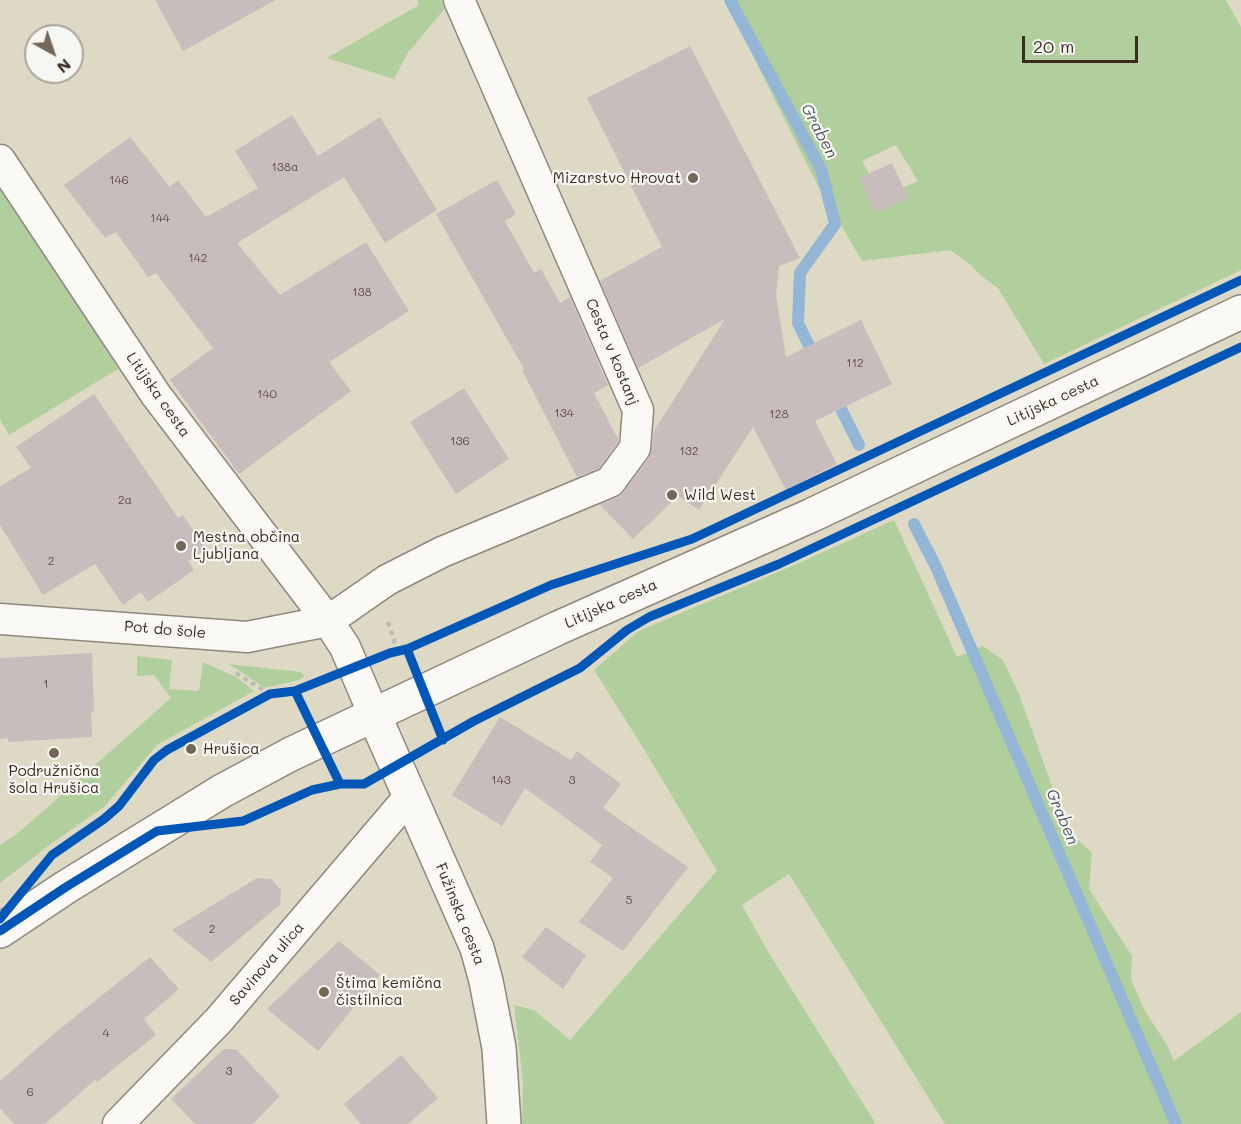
<!DOCTYPE html>
<html>
<head>
<meta charset="utf-8">
<style>
	body { margin:0 }
	#map { position:relative; width:1241px; height:1124px; overflow:hidden; background:#ddd9c5; font-family:Mali,sans-serif }
	canvas { display:block }
	.north { position:absolute; left:24px; top:24px; width:60px; height:60px; box-sizing:border-box; background:#f6f6f2; border:2px solid #aba49d; border-radius:50%; rotate:140deg; font-size:16px; font-weight:700; line-height:24px; text-align:center; color:#3b2a1e }
	.north::after { content:''; display:block; margin:auto; width:21px; height:27px; background:#746758; clip-path:polygon(50% 0,100% 100%,50% 72%,0 100%) }
	.scale { position:absolute; left:1022px; top:36px; width:116px; height:27px; box-sizing:border-box; border:3px solid #3b2a1e; border-top:0; padding-left:8px; font-size:18px; line-height:21px; white-space:nowrap; color:#3b2a1e; -webkit-text-stroke:4px #f6f6f2; paint-order:stroke }
</style>
</head>
<body>
<div id="map">
<canvas width="1241" height="1124"></canvas>
<div class="north">N</div>
<div class="scale">20 m</div>
</div>
<script>
const ctx = document.querySelector('canvas').getContext('2d');
ctx.lineJoin = 'round';
function fillPath(path, color) { ctx.fillStyle = color; ctx.fill(path, 'evenodd'); }
const poly = rows => new Path2D(rows.map(r => 'M' + r).join(''));
function stroke(path, color, width, dash) { ctx.strokeStyle = color; ctx.lineWidth = width; ctx.lineCap = dash ? 'butt' : 'round'; ctx.setLineDash(dash || []); ctx.stroke(path); }
function write(font, color, halo, rows, align = 'center') {
  ctx.font = font + ' Mali,sans-serif'; ctx.lineWidth = 4.5; ctx.setLineDash([]); ctx.textBaseline = 'middle'; ctx.strokeStyle = halo; ctx.fillStyle = color; for (const [text, x, y, turn = 0] of rows) {
    ctx.save(); ctx.translate(x, y); ctx.rotate((+turn || 0) * Math.PI / 180); ctx.textAlign = isNaN(turn) ? turn : align; if (halo) ctx.strokeText(text, 0, 0); ctx.fillText(text, 0, 0); ctx.restore();
  }
}
fillPath(poly([
	[417,0,442,0,445,8,407,54,394,79,327,58,419,5],
	[725,0,1226,0,1241,27,1241,270,1044,364,998,288,981,276,970,264,950,250,862,261,815,180],
	[896,145,918,181,882,197,862,161],
	[0,178,118,369,9,435,0,419],
	[894,520,957,657,983,646,1003,660,1019,694,1055,795,1052,815,1092,853,1089,889,1132,956,1131,980,1145,1011,1167,1045,1174,1061,1241,1012,1241,1124,945,1124,789,874,742,905,767,950,876,1124,522,1124,523,1082,514,1005,534,1010,570,1040,717,871,642,746,594,670,639,631,799,563],
	[137,656,172,660,169,689,199,691,203,662,236,677,254,691,157,745,105,806,48,846,0,883,0,845,17,834,171,698,154,675,137,676],
	[229,664,301,672,304,676,299,680,265,688]
]), '#b0cf9c');
stroke(poly([
	[730,0,821,169,835,224,800,273,798,323,815,358],
	[834,395,859,445],
	[914,524,936,567,1176,1124]
]), '#93b6d7', 12);
fillPath(poly([
	[155,0,276,0,183,51],
	[690,46,800,258,779,266,776,295,786,357,861,320,892,384,815,421,837,464,786,490,753,427,699,510,678,496,633,539,600,505,617,498,623,493,649,458,652,449,654,431,725,319,638,368,600,281,662,247,587,98],
	[292,115,318,156,380,117,437,210,385,243,344,177,237,243,280,295,366,242,409,311,329,362,351,391,239,474,170,380,213,348,156,273,148,277,116,232,105,238,64,185,130,137,170,187,178,180,206,217,258,188,235,151],
	[892,163,908,198,875,213,859,178],
	[497,180,516,214,505,221,534,273,541,269,560,303,570,297,608,385,594,393,618,439,618,442,599,468,577,477,522,370,524,369,436,214],
	[464,388,509,459,456,494,410,422],
	[94,394,178,518,183,515,206,549,188,561,194,570,148,602,141,592,123,605,95,564,43,595,0,525,0,486,31,468,16,447],
	[92,653,94,711,91,713,92,737,8,742,8,738,0,739,0,658],
	[500,717,571,760,577,751,621,784,603,808,688,867,623,951,579,922,613,878,590,862,602,845,525,788,502,826,452,795],
	[257,878,271,879,281,890,280,905,211,962,172,930],
	[546,927,586,955,563,989,522,957],
	[339,941,380,975,318,1051,267,1009],
	[150,957,179,989,144,1019,156,1035,97,1082,95,1080,45,1124,14,1124,0,1108,0,1081,56,1032],
	[224,1049,236,1049,280,1096,253,1124,195,1124,171,1099],
	[401,1055,438,1098,408,1124,361,1124,344,1104]
]), '#c9bcbc');
const minor = poly([
	[0,160,156,395,328,621,345,647,374,715],
	[0,619,247,637,328,621,387,580,442,552,610,482,635,448,638,410,459,0],
	[118,1124,219,1020,409,797]
]);
const tertiary = poly([
	[374,715,477,948,486,981,499,1048,504,1124]
]);
const secondary = poly([
	[0,931,66,887,222,791,291,754,558,628,812,515,1241,312]
]);
stroke(minor, '#8d887c', 33);
stroke(tertiary, '#8d887c', 36);
stroke(secondary, '#8d887c', 36);
stroke(poly([
	[388,622,397,650],
	[236,673,270,694]
]), '#bdbab6', 4, [4.5, 4.5]);
stroke(minor, '#faf9f6', 30);
stroke(tertiary, '#faf9f6', 33);
stroke(secondary, '#faf9f6', 33);
stroke(poly([
	[407,649,443,740],
	[295,691,340,784],
	[0,919,52,855,104,819,119,806,154,760,167,750,270,694,295,691,390,653,407,649,551,585,692,539,1241,280],
	[0,931,66,887,157,831,243,821,312,790,340,784,364,784,474,721,580,668,627,630,649,617,779,564,1241,347]
]), '#0057b8', 9);
for (const [x, y, r, color] of [
	[693,178,6,"#746758"],
	[672,495,6,"#746758"],
	[181,546,6,"#746758"],
	[191,749,6,"#746758"],
	[54,753,6,"#746758"],
	[324,992,6,"#746758"]
]) { const dot = new Path2D(); dot.arc(x, y, r, 0, 2 * Math.PI); ctx.fillStyle = color; ctx.fill(dot); stroke(dot, '#f6f6f2', 2); }
write('12px', '#5e4e46', null, [
	["138a",285,167],
	["146",119,180],
	["144",160,218],
	["142",198,258],
	["138",362,292],
	["112",855,363],
	["140",267,394],
	["134",564,413],
	["128",779,414],
	["136",460,441],
	["132",689,451],
	["2a",125,500],
	["2",51,561],
	["1",46,684],
	["143",501,780],
	["3",572,780],
	["5",629,900],
	["2",212,929],
	["4",106,1033],
	["3",229,1071],
	["6",30,1092]
]);
write('15px', '#3b2a1e', '#f6f6f2', [
	["Mizarstvo Hrovat",681,178,"right"],
	["Wild West",684,495],
	["Mestna občina",193,537],
	["Ljubljana",193,554],
	["Hrušica",203,749],
	["Podružnična",54,771,"center"],
	["šola Hrušica",54,788,"center"],
	["Štima kemična",336,983],
	["čistilnica",336,1000]
], 'left');
write('15px', '#3b2a1e', '#f6f6f2', [
	["Cesta v kostanj",612,352,67],
	["Litijska cesta",158,395,55],
	["Litijska cesta",1053,401,-25],
	["Litijska cesta",611,604,-24],
	["Pot do šole",165,630,5],
	["Fužinska cesta",460,914,68],
	["Savinova ulica",267,964,-49]
]);
write('italic 16px', '#4f5662', '#f6f6f2', [
	["Graben",819,131,62],
	["Graben",1062,817,67]
]);
</script>
</body>
</html>
